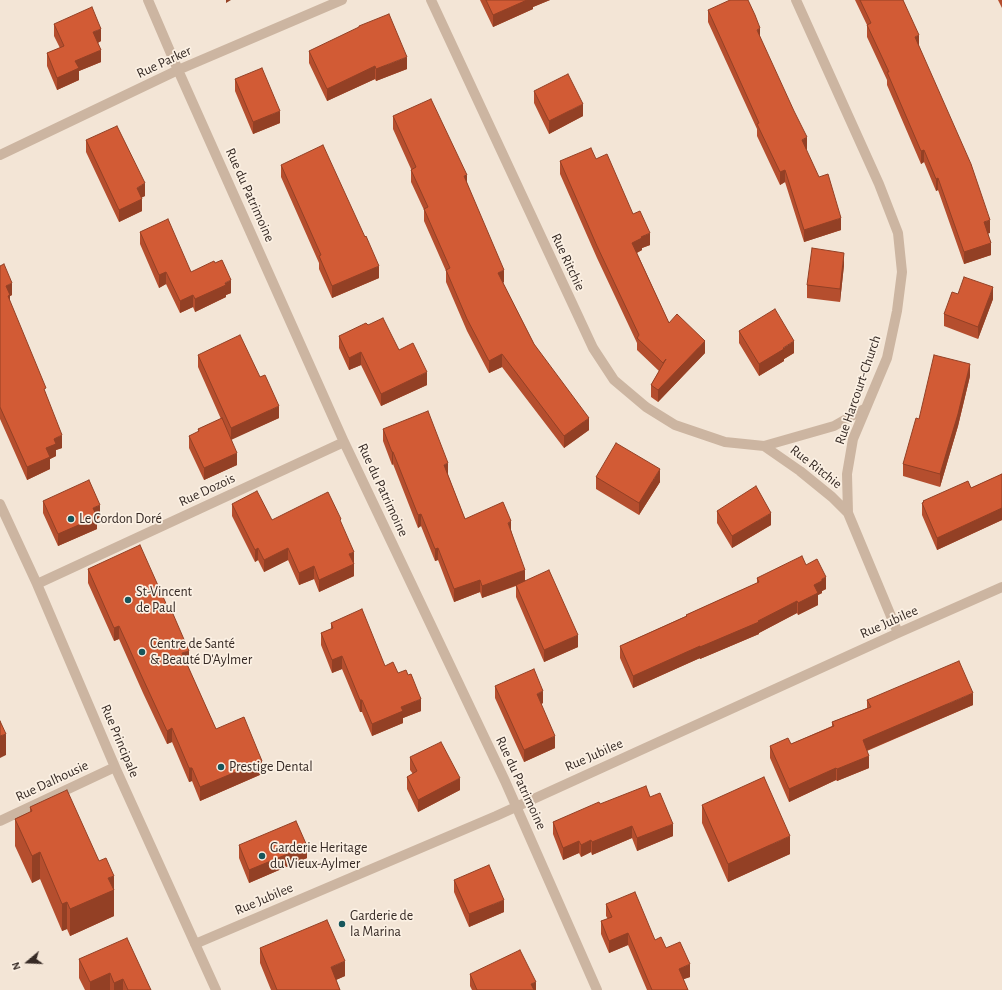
<!DOCTYPE html>
<html>
<head>
<meta charset="utf-8">
<style>
	body { margin:0 }
	#map { position:relative; width:1002px; height:990px; overflow:hidden; background:#f3e5d6; font-family:"Alegreya Sans",sans-serif }
	canvas { display:block }
	.north { position:absolute; left:8px; top:942px; width:40px; height:40px; -webkit-text-stroke:3px #fbf0e3; paint-order:stroke; rotate:251deg; font-size:11px; font-weight:700; line-height:16px; text-align:center; color:#362a25 }
	.north::after { content:''; display:block; margin:auto; width:14px; height:18px; background:#362a25; clip-path:polygon(50% 0,100% 100%,50% 72%,0 100%) }
</style>
</head>
<body>
<div id="map">
<canvas width="1002" height="990"></canvas>
<div class="north">N</div>
</div>
<script>
const ctx = document.querySelector('canvas').getContext('2d');
ctx.lineJoin = 'round';
const poly = rows => new Path2D(rows.map(r => 'M' + r).join(''));
function stroke(path, color, width, dash) { ctx.strokeStyle = color; ctx.lineWidth = width; ctx.lineCap = dash ? 'butt' : 'round'; ctx.setLineDash(dash || []); ctx.stroke(path); }
function fillPath(path, color) { ctx.fillStyle = color; ctx.fill(path, 'evenodd'); }
function write(font, color, halo, rows, align = 'center') {
  ctx.font = font + ' "Alegreya Sans",sans-serif'; ctx.lineWidth = 3.5; ctx.setLineDash([]); ctx.textBaseline = 'middle'; ctx.strokeStyle = halo; ctx.fillStyle = color; for (const [text, x, y, turn = 0] of rows) {
    ctx.save(); ctx.translate(x, y); ctx.rotate((+turn || 0) * Math.PI / 180); ctx.textAlign = isNaN(turn) ? turn : align; if (halo) ctx.strokeText(text, 0, 0); ctx.fillText(text, 0, 0); ctx.restore();
  }
}
stroke(poly([
	[148,0,178,70,344,442,505,781,597,990],
	[431,0,593,348,614,380,646,407,675,425,725,442,764,446,834,426,864,409],
	[796,0,879,184,898,233,902,272,897,311,887,358,853,439,847,474,848,513,898,633],
	[0,155,178,70,342,0],
	[764,446,800,471,832,497,848,513],
	[0,504,37,584,115,767,216,990],
	[37,584,344,442],
	[0,821,115,767],
	[195,944,496,816,898,633,1002,587]
]), '#ccb5a1', 10);
fillPath(poly([
	[480,0,550,0,533,7,533,9,493,27],
	[855,0,903,0,919,46,990,233,988,233,991,255,964,264,938,190,936,191,924,162,921,164,887,85,887,80,867,37,867,25],
	[998,0,1002,0,1002,8],
	[708,10,760,37,807,149,806,150,841,230,804,242,785,182,780,185,757,136,757,129,708,22],
	[54,24,101,41,98,43,101,62,79,71,79,80,57,90,47,66,47,53,60,48,54,36],
	[309,51,407,69,376,81,375,79,327,101,309,63],
	[235,79,280,123,253,134,235,91],
	[534,91,583,116,549,134,534,103],
	[393,116,467,183,504,282,503,283,534,344,589,430,564,448,502,367,489,373,467,331,446,282,446,271,424,221,424,210,411,182,411,169,393,129],
	[86,140,145,196,141,197,142,211,119,222,86,152],
	[596,159,633,214,650,245,642,248,642,250,637,253,669,323,705,353,658,402,651,397,651,385,659,371,637,350,637,343,597,258,560,174,560,161],
	[281,165,365,237,379,278,332,298,319,269,319,263,281,177],
	[140,232,191,272,231,293,226,295,226,297,195,312,193,307,180,313,166,284,159,288,140,244],
	[844,265,840,302,807,298,807,285],
	[0,266,12,295,10,296,10,302,46,394,62,448,56,450,56,456,50,459,50,469,27,480,0,419],
	[958,294,993,299,978,339,944,326,944,314],
	[368,325,399,350,427,385,381,406,361,365,349,370,339,348,339,336],
	[739,331,794,353,784,359,784,361,759,376,739,343],
	[198,355,279,418,231,439,237,465,204,480,189,448,189,436,198,432,198,429,221,419,198,367],
	[970,376,958,426,940,487,903,476,903,464,919,419],
	[383,429,448,475,465,519,511,530,525,580,578,647,544,662,516,597,516,586,482,598,480,592,454,602,438,560,435,561,421,526,418,528,393,464,392,465,383,441],
	[1002,474,1002,520,937,550,922,515,922,503,923,503,923,501,971,488],
	[596,477,660,482,639,515,596,489],
	[43,501,100,517,97,519,97,529,58,546,43,513],
	[232,504,272,520,341,523,354,564,354,576,319,592,314,579,299,585,288,560,264,572,258,560,255,562,232,516],
	[717,511,771,525,732,548,717,523],
	[806,565,826,589,822,591,822,593,818,595,818,605,798,615,797,613,759,633,759,634,700,659,700,658,633,688,620,658,620,646,686,616,686,615,757,583,757,578],
	[88,569,189,664,187,665,216,729,262,774,200,801,192,781,189,782,172,742,167,744,143,693,119,639,114,641,88,583],
	[331,623,385,666,398,673,421,711,403,718,403,723,372,736,362,712,360,712,342,669,332,673,321,645,321,633,331,629],
	[495,686,543,703,541,704,555,748,524,762,495,698],
	[867,700,973,705,867,751,869,768,837,781,836,780,789,802,770,758,770,746,791,744,832,726,832,722,867,708],
	[410,757,460,790,418,812,407,789,407,777,413,774,410,770],
	[650,797,673,836,637,851,632,838,592,855,591,852,581,857,579,853,563,860,553,834,553,822,600,804],
	[702,805,790,854,728,882,702,823],
	[30,807,114,903,114,916,70,936,67,929,62,931,40,879,32,883,15,846,15,819,30,812],
	[239,845,307,858,249,883,239,858],
	[454,880,504,912,469,927,454,892],
	[606,904,666,948,690,977,683,979,688,990,647,990,628,945,609,953,601,934,601,921,608,919,606,916],
	[260,948,345,976,336,980,340,990,271,990,260,963],
	[79,959,151,990,85,990,79,978],
	[470,974,536,990,472,990,470,986]
]), '#b54e2e');
fillPath(poly([
	[226,0,231,0,226,3],
	[527,0,550,0,533,7,533,9,493,27,493,15],
	[760,28,760,40,757,30],
	[101,29,101,41,93,45,93,32],
	[919,35,919,47,915,37],
	[101,50,101,62,79,71,79,80,57,90,57,78,75,61],
	[407,57,407,69,376,81,376,69],
	[375,66,375,79,327,101,327,89],
	[583,104,583,116,549,134,549,121],
	[280,111,280,123,253,134,253,122],
	[807,137,807,149,802,152,802,140],
	[924,150,924,162,921,164,921,151],
	[785,170,785,182,780,185,780,172],
	[467,175,467,187,464,176],
	[938,178,938,190,936,191,936,179],
	[145,183,145,196,137,200,137,188],
	[142,199,142,211,119,222,119,210],
	[841,218,841,230,804,242,804,230],
	[990,220,990,233,984,235,984,222],
	[650,233,650,245,642,248,642,250,632,255,632,243,641,237],
	[991,243,991,255,964,264,964,252],
	[844,253,844,265,840,302,840,289],
	[379,266,379,278,332,298,332,286],
	[504,270,504,282,498,285,498,273],
	[166,272,166,284,159,288,159,275],
	[231,280,231,293,226,295,226,297,195,312,195,299],
	[12,283,12,295,10,296,10,307,8,308,6,286],
	[993,287,993,299,978,339,978,327],
	[193,295,193,307,180,313,180,301],
	[705,341,705,353,658,402,658,390],
	[794,341,794,353,784,359,784,361,759,376,759,364],
	[361,352,361,365,349,370,349,358],
	[502,354,502,367,489,373,489,361],
	[970,364,970,376,958,426,940,487,940,474],
	[427,372,427,385,381,406,381,394],
	[279,406,279,418,231,440,231,428],
	[589,418,589,430,564,448,564,436],
	[62,435,62,448,56,450,56,456,50,459,50,469,27,480,27,467,46,448,54,439],
	[392,452,393,452,393,464,392,465],
	[237,453,237,465,204,480,204,468],
	[448,463,448,475,444,477,444,465],
	[660,469,660,482,639,515,639,503],
	[100,505,100,517,97,519,97,529,58,546,58,534,93,508],
	[1002,508,1002,520,937,550,937,538],
	[771,513,771,525,732,548,732,536],
	[421,514,421,526,418,528,418,515],
	[511,521,511,534,508,523],
	[258,548,258,560,255,562,255,550],
	[288,548,288,560,264,572,264,560],
	[438,548,438,560,435,561,435,549],
	[354,552,354,564,349,554],
	[354,564,354,576,319,592,319,580],
	[314,566,314,579,299,585,299,573],
	[525,570,525,582,482,598,482,586],
	[826,577,826,589,822,591,822,593,818,595,818,605,798,615,798,603,814,585,822,579],
	[480,580,480,592,454,602,454,589],
	[797,601,797,613,759,633,759,634,700,659,700,647,758,621],
	[119,626,119,639,114,641,114,628],
	[578,635,578,647,544,662,544,650],
	[700,646,700,658,633,688,633,676],
	[189,651,189,664,182,667,182,653],
	[342,656,342,669,332,673,332,660],
	[543,691,543,703,537,706,537,694],
	[973,693,973,705,863,752,863,740],
	[421,699,421,711,403,718,403,723,372,736,372,724,401,707],
	[360,700,362,700,362,712,360,712],
	[172,728,172,742,167,744,167,731],
	[6,734,6,755,0,758,0,736],
	[555,736,555,748,524,762,524,750],
	[869,756,869,768,837,781,837,769],
	[262,761,262,774,200,801,200,787],
	[189,768,192,768,192,781,189,782],
	[836,768,836,780,789,802,789,789],
	[460,778,460,790,418,812,418,800],
	[673,824,673,836,637,851,637,838],
	[632,826,632,838,592,855,592,842],
	[790,836,790,854,728,882,728,864],
	[591,840,591,852,581,857,581,845],
	[579,841,579,853,563,860,563,848],
	[307,846,307,858,249,883,249,870],
	[40,852,40,879,32,883,32,856],
	[114,876,114,916,70,936,70,909,108,878],
	[504,900,504,912,469,927,469,914],
	[67,902,67,929,62,931,62,904],
	[628,933,628,945,609,953,609,941],
	[345,961,345,976,331,982,331,967],
	[690,964,690,977,679,981,679,969],
	[110,973,110,990,90,990,90,982],
	[123,979,123,990,114,990,114,983],
	[536,982,536,990,531,990,531,984]
]), '#934025');
const building = poly([
	[486,0,527,0,493,15,486,0],
	[730,0,748,0,755,15,760,28,757,30,794,111,807,137,802,140,819,177,828,174,841,218,804,230,785,170,780,172,757,124,759,123,708,10,730,0],
	[860,0,903,0,919,35,915,37,971,164,990,220,984,222,991,243,964,252,938,178,936,179,924,150,921,151,887,72,889,72,867,25,871,23,860,0],
	[92,7,101,29,93,32,101,50,75,61,79,68,57,78,47,53,64,46,54,24,92,7],
	[389,14,407,57,376,69,375,66,327,89,309,51,359,27,359,26,389,14],
	[262,68,280,111,253,122,235,79,262,68],
	[568,74,583,104,549,121,534,91,568,74],
	[431,99,467,175,464,176,504,270,498,273,534,344,589,418,564,436,502,354,489,361,467,319,446,270,450,268,424,209,428,207,411,170,416,167,393,116,431,99],
	[117,126,145,183,137,188,142,199,119,210,86,140,117,126],
	[323,145,365,237,366,236,379,266,332,286,319,256,321,255,281,165,323,145],
	[591,148,596,159,607,154,633,214,640,211,650,233,641,237,642,238,632,243,669,323,677,314,705,341,658,390,651,385,666,359,663,363,637,338,639,335,597,246,560,161,591,148],
	[168,219,191,272,214,261,215,263,222,260,231,280,225,283,226,285,195,299,193,295,180,301,166,272,159,275,140,232,168,219],
	[812,248,844,253,840,289,807,285,812,248],
	[4,264,12,283,6,286,10,295,8,296,46,388,44,389,62,435,54,439,56,444,46,448,50,457,27,467,0,407,0,266,4,264],
	[964,277,993,287,978,327,944,314,952,292,958,294,964,277],
	[775,309,794,341,783,348,784,349,759,364,739,331,775,309],
	[383,318,399,350,413,343,427,372,381,394,361,352,349,358,339,336,366,323,368,325,383,318],
	[240,335,260,377,265,375,279,406,231,428,198,355,240,335],
	[934,355,970,364,958,414,940,474,903,464,916,418,919,419,934,355],
	[428,411,448,463,444,465,465,519,503,502,511,521,508,523,525,570,482,586,480,580,454,589,438,548,435,549,421,514,418,515,393,452,392,452,383,429,428,411],
	[222,418,237,453,204,468,189,436,199,431,198,429,222,418],
	[616,443,660,469,639,503,596,477,616,443],
	[1002,474,1002,508,937,538,922,503,924,502,923,501,968,481,971,488,1002,474],
	[89,480,100,505,93,508,97,517,58,534,43,501,89,480],
	[756,486,771,513,732,536,717,511,756,486],
	[257,491,272,520,328,492,341,519,340,520,354,552,349,554,354,564,319,580,314,566,299,573,288,548,264,560,258,548,255,550,232,504,257,491],
	[140,545,168,608,170,607,189,651,182,653,216,729,244,717,262,761,200,787,192,768,189,768,172,728,167,731,143,679,119,626,114,628,88,569,140,545],
	[802,556,806,565,817,559,826,577,822,579,822,581,814,585,818,593,798,603,797,601,758,621,759,622,700,647,700,646,633,676,620,646,687,616,686,615,759,582,757,578,802,556],
	[549,570,578,635,544,650,516,585,549,570],
	[362,609,385,666,393,662,398,673,406,670,408,675,411,674,421,699,401,707,403,711,372,724,362,700,360,700,342,656,332,660,321,633,333,628,331,623,362,609],
	[959,661,973,693,863,740,869,756,837,769,836,768,789,789,770,746,788,738,791,744,834,726,832,722,871,707,867,700,959,661],
	[534,669,543,691,537,694,555,736,524,750,495,686,534,669],
	[0,721,6,734,0,736,0,721],
	[441,742,460,778,418,800,407,777,417,771,410,757,441,742],
	[764,777,790,836,728,864,702,805,764,777],
	[646,786,650,797,660,793,673,824,637,838,632,826,592,842,591,840,581,845,579,841,563,848,553,822,599,802,600,804,646,786],
	[67,790,99,861,106,858,114,876,108,878,114,890,70,909,67,902,62,904,40,852,32,856,15,819,32,811,30,807,67,790],
	[296,821,307,846,249,870,239,845,296,821],
	[489,865,504,900,469,914,454,880,489,865],
	[635,892,655,940,661,937,666,948,680,942,690,964,679,969,688,990,652,990,628,933,609,941,601,921,612,917,606,904,635,892],
	[327,920,345,961,331,967,340,990,277,990,260,948,327,920],
	[127,938,151,990,128,990,123,979,114,983,110,973,90,982,79,959,127,938],
	[520,950,536,982,531,984,534,990,477,990,470,974,520,950]
]);
fillPath(building, '#d25b35');
stroke(building, '#934025', 1);
for (const [x, y, r, color] of [
	[71,519,4,"#17565b"],
	[128,600,4,"#17565b"],
	[142,652,4,"#17565b"],
	[221,767,4,"#17565b"],
	[262,856,4,"#17565b"],
	[342,924,4,"#17565b"]
]) { const dot = new Path2D(); dot.arc(x, y, r, 0, 2 * Math.PI); ctx.fillStyle = color; ctx.fill(dot); stroke(dot, '#fbf0e3', 1.5); }
write('14px', '#362a25', '#fbf0e3', [
	["Rue Parker",164,62,-25],
	["Rue du Patrimoine",250,195,66],
	["Rue Ritchie",568,262,65],
	["Rue Harcourt-Church",858,390,-71],
	["Rue Ritchie",816,467,38],
	["Rue Dozois",207,490,-25],
	["Rue du Patrimoine",383,490,65],
	["Rue Jubilee",889,622,-24],
	["Rue Principale",120,741,67],
	["Rue Jubilee",594,755,-24],
	["Rue Dalhousie",52,781,-25],
	["Rue du Patrimoine",521,783,65],
	["Rue Jubilee",264,899,-23]
]);
write('14px', '#362a25', '#fbf0e3', [
	["Le Cordon Doré",79,519],
	["St-Vincent",136,592],
	["de Paul",136,608],
	["Centre de Santé",150,644],
	["& Beauté D'Aylmer",150,660],
	["Prestige Dental",229,767],
	["Garderie Heritage",270,848],
	["du Vieux-Aylmer",270,864],
	["Garderie de",350,916],
	["la Marina",350,932]
], 'left');
</script>
</body>
</html>
